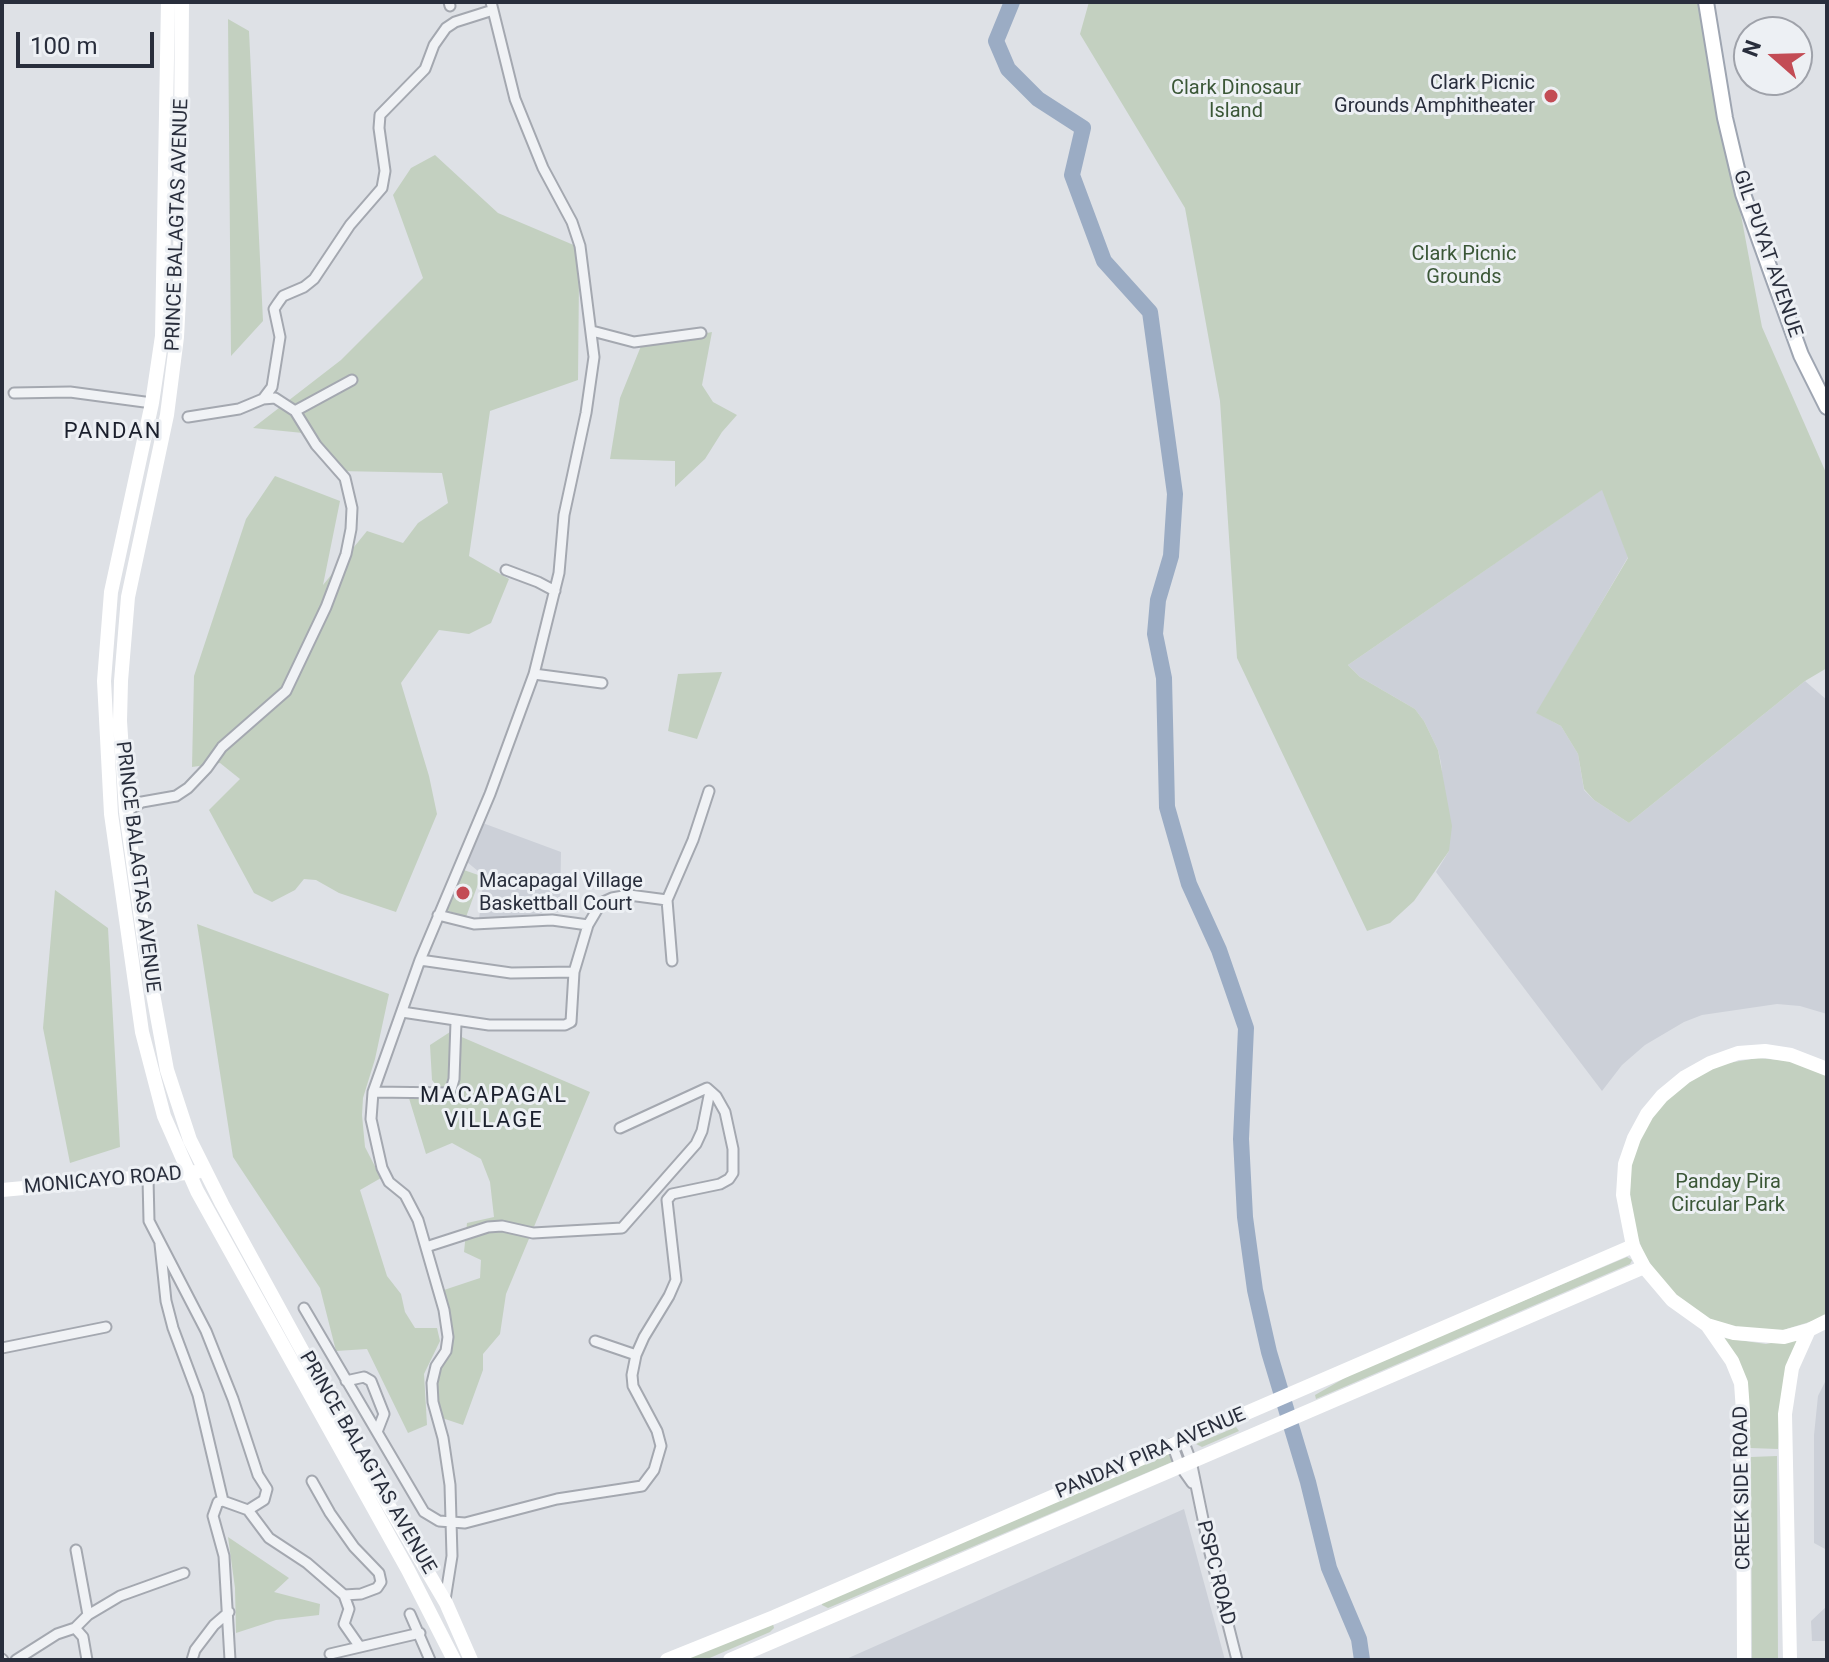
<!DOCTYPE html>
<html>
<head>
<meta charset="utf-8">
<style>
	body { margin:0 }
	#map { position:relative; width:1829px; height:1662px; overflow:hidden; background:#dee1e6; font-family:Roboto,sans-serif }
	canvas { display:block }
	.frame { position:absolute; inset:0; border:4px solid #292e3c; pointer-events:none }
	.north { position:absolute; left:1733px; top:16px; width:80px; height:80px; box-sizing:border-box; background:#edf0f4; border:2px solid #9fa2aa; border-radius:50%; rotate:290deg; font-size:22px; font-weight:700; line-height:32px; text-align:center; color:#292e3c }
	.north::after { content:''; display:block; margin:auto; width:28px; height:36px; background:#c34c55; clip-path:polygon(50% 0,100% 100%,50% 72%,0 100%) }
	.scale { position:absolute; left:16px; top:32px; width:138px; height:36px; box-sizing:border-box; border:4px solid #292e3c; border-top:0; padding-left:10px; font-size:24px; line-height:28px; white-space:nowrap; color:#292e3c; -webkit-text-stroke:6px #edf0f4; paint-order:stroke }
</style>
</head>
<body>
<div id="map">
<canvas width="1829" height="1662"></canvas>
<div class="frame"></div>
<div class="north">N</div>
<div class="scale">100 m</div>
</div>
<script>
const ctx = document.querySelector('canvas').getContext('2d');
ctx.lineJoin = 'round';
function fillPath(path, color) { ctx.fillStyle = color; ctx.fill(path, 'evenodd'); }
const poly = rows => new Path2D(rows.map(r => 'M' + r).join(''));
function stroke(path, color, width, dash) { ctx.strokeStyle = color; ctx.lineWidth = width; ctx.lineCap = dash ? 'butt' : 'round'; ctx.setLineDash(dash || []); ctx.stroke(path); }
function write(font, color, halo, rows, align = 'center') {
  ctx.font = font + ' Roboto,sans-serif'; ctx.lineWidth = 6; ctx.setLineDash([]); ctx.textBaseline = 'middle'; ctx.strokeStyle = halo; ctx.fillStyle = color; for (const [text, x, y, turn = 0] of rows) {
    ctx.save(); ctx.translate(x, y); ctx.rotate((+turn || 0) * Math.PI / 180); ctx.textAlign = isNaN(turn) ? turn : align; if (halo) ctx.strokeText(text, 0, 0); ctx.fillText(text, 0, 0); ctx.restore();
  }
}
fillPath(poly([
	[1603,489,1628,557,1537,713,1561,726,1578,754,1584,790,1594,800,1629,823,1805,681,1827,700,1827,1014,1800,1006,1777,1004,1702,1015,1684,1022,1645,1045,1622,1065,1602,1091,1436,872,1449,851,1441,763,1438,750,1424,721,1415,709,1360,677,1348,665],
	[480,822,561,852,560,912,479,919,484,876,467,862],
	[1827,1378,1827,1550,1814,1543,1814,1435,1818,1396],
	[1184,1509,1225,1660,844,1660],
	[1827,1606,1827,1641,1812,1641,1811,1621]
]), '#ccd0d8');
fillPath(poly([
	[1089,2,1701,2,1762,327,1827,475,1827,668,1805,681,1629,823,1594,800,1584,789,1578,754,1561,726,1536,713,1628,558,1602,490,1348,665,1360,677,1415,709,1424,721,1438,750,1452,826,1449,851,1414,901,1390,923,1367,931,1237,658,1220,401,1185,208,1080,34],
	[228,19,249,31,263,321,231,356],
	[435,155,498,213,576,246,579,278,578,380,490,411,469,556,509,579,491,623,469,634,439,630,401,683,429,776,437,814,396,912,339,893,316,880,304,879,295,890,272,902,254,893,209,810,240,779,220,763,192,767,194,676,246,519,275,476,340,501,323,585,367,531,403,543,418,523,448,503,442,473,337,471,303,433,253,428,341,360,423,278,393,195,411,168],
	[712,332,702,385,713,402,737,415,722,432,705,459,675,487,675,461,610,459,620,398,641,346],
	[722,672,697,739,668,731,678,674],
	[461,869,481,876,466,917,446,910],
	[55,890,108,928,120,1147,70,1163,43,1028],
	[197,924,389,994,375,1059,363,1098,362,1115,365,1147,381,1178,360,1190,387,1276,401,1294,405,1312,415,1328,437,1328,440,1341,424,1374,427,1425,408,1433,367,1349,336,1351,320,1288,233,1157],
	[450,1032,590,1092,506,1294,500,1334,483,1354,483,1370,463,1425,436,1416,433,1378,443,1347,438,1292,480,1278,481,1260,464,1252,467,1223,494,1217,490,1182,481,1159,452,1143,426,1154,408,1095,444,1095,432,1080,430,1045],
	[1757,1058,1791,1061,1827,1075,1827,1314,1816,1320,1783,1330,1749,1331,1716,1324,1666,1288,1644,1254,1633,1225,1630,1192,1631,1158,1644,1126,1665,1099,1692,1078,1723,1064],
	[1627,1257,1632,1260,1630,1264,1316,1399,1315,1395,1357,1371],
	[1802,1337,1789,1358,1784,1376,1778,1449,1750,1448,1748,1391,1724,1338,1766,1344],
	[1236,1427,1239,1431,1202,1447,1196,1444],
	[1170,1452,1175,1460,1172,1462,828,1608,822,1605,822,1601],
	[1777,1456,1778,1660,1752,1660,1751,1457],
	[228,1537,289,1578,274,1592,320,1604,319,1615,276,1620,236,1633,235,1588],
	[773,1624,774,1628,770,1632,705,1660,682,1660]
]), '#c3d0c0');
stroke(poly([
	[1012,2,996,41,1008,69,1038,99,1083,128,1072,175,1104,261,1150,312,1175,494,1171,556,1158,600,1155,634,1164,678,1167,807,1189,884,1219,950,1246,1028,1241,1139,1245,1217,1255,1290,1269,1352,1308,1482,1329,1568,1359,1639,1362,1660]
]), '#9bacc4', 16);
const minor = poly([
	[449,2,450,6],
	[592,331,634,342,701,333],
	[14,393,70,392,152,403],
	[295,411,352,380],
	[188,417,239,409,263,399,272,387,280,337,274,309,278,303,283,296,304,287,314,279,350,225,382,188,385,171,379,128,380,115,425,69,434,45,446,28,455,22,493,10],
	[506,570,538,582,555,591],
	[534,674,602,683],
	[126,812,142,802,176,796,188,788,207,768,222,747,286,691,326,607,346,554,351,529,352,508,345,478,316,445,295,411,275,398,263,399],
	[438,915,474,924,552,920,588,925],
	[420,960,511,973,574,972,588,925,601,903,612,898,629,895,667,900],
	[672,961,667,900,693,840,709,791],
	[402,1012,489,1025,565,1025,571,1022,574,972],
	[373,1092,450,1093,454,1079,456,1022],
	[148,1178,149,1221,206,1331,233,1399,258,1475,267,1489,264,1500,248,1510],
	[160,1244,166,1301,173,1328,198,1395,223,1501,248,1510,269,1538,307,1563,344,1595,349,1609,344,1624,360,1647,330,1654],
	[426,1247,488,1227,502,1226,533,1233,622,1228,696,1144,702,1131,710,1091],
	[304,1308,424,1512,439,1521,465,1523,557,1499,642,1486,654,1470,661,1446,657,1431,633,1386,632,1375,636,1355,644,1337,669,1296,676,1280,667,1200,672,1194,720,1184,729,1179,733,1173,733,1149,725,1112,716,1096,707,1088,620,1128],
	[595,1341,636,1355],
	[2,1348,106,1327],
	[346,1381,364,1377,371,1381,384,1414,377,1432],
	[1183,1440,1191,1461,1210,1553,1237,1660],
	[1172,1444,1180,1466,1192,1483],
	[312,1481,330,1513,354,1547,379,1573,381,1582,377,1588,361,1594,344,1595],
	[223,1501,218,1502,213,1516,224,1556,230,1660],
	[76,1550,88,1615],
	[445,1600,452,1556,450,1485,443,1438,433,1402,432,1383,436,1366,446,1351,448,1337,444,1310,418,1220,405,1195,389,1182,382,1168,371,1119,373,1092,420,960,490,794,534,674,559,573,564,515,586,413,594,357,580,246,572,222,543,168,515,99,491,2],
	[410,1614,430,1660],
	[360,1647,420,1633],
	[2,1659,3,1660],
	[16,1660,57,1634,75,1628],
	[87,1660,83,1637,75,1628,88,1615,120,1596,184,1573],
	[192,1660,195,1650,214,1625,229,1612]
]);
const primary = poly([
	[1706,2,1725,118,1743,194,1801,355,1827,407]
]);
stroke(minor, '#a4a8b0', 13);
stroke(primary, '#9ea5b1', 18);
stroke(minor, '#f0f2f5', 9);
stroke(poly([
	[168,2,162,336,152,403,111,592,104,681,111,814,142,1032,164,1116,197,1191,408,1570,454,1660],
	[182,2,180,281,177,337,167,415,128,597,121,681,120,721,126,812,147,961,167,1070,190,1140,222,1204,366,1467,446,1603,471,1660],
	[1827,1069,1791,1055,1765,1051,1738,1053,1710,1063,1685,1077,1662,1096,1647,1114,1634,1138,1625,1164,1623,1195,1633,1246,1644,1267,1672,1300,1707,1325,1734,1333,1784,1337,1809,1330,1827,1321],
	[2,1190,197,1172],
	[1707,1325,1732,1361,1741,1383,1743,1411,1744,1660],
	[667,1660,774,1617,1633,1246],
	[730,1660,1644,1267],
	[1790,1660,1785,1414,1792,1368,1809,1330]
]), '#fff', 14);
stroke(primary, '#fff', 14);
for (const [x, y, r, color] of [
	[1551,96,8,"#c34c55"],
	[463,893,8,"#c34c55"]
]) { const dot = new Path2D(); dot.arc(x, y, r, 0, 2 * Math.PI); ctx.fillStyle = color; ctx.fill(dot); stroke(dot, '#edf0f4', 3); }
write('20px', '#292e3c', '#edf0f4', [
	["Clark Picnic",1535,84],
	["Grounds Amphitheater",1535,107],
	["Macapagal Village",479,882,"left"],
	["Baskettball Court",479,905,"left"]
], 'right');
write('20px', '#3b5737', '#edf0f4', [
	["Clark Dinosaur",1236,89],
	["Island",1236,112],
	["Clark Picnic",1464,255],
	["Grounds",1464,278],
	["Panday Pira",1728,1183],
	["Circular Park",1728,1206]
]);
write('20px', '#292e3c', '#edf0f4', [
	["PRINCE BALAGTAS AVENUE",178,225,-88],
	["GIL PUYAT AVENUE",1767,254,71],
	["PRINCE BALAGTAS AVENUE",137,867,83],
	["MONICAYO ROAD",103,1181,-5],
	["PANDAY PIRA AVENUE",1151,1454,-23],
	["PRINCE BALAGTAS AVENUE",367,1463,60],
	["CREEK SIDE ROAD",1743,1488,-91],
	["PSPC ROAD",1215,1573,76]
]);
ctx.letterSpacing = '2px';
write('22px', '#1b202d', '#edf0f4', [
	["PANDAN",113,432],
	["MACAPAGAL",494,1096],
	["VILLAGE",494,1121]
]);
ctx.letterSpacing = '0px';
</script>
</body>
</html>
